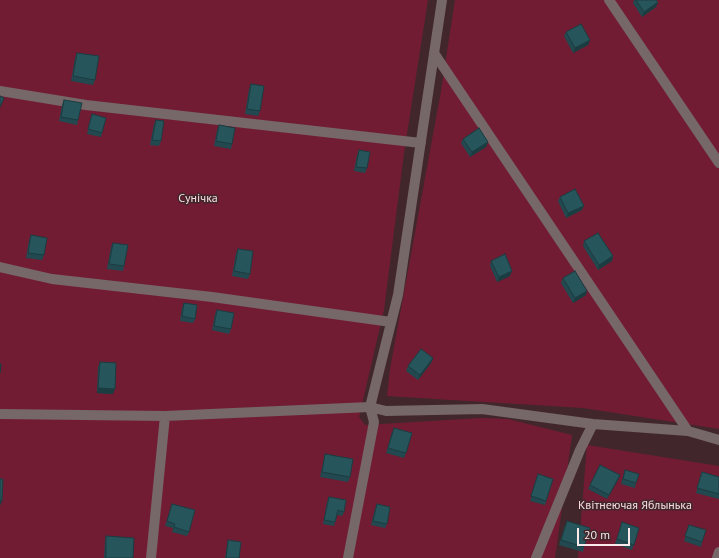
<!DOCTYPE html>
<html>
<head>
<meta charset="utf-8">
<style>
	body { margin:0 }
	#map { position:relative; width:719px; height:558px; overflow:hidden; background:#41272b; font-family:"PT Sans",sans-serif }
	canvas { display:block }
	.scale { position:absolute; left:577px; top:528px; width:53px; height:18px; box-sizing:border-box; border:2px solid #fbe9eb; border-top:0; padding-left:5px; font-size:12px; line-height:14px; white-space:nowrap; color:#fbe9eb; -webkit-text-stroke:3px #41272b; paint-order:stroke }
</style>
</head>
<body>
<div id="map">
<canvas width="719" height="558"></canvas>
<div class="scale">20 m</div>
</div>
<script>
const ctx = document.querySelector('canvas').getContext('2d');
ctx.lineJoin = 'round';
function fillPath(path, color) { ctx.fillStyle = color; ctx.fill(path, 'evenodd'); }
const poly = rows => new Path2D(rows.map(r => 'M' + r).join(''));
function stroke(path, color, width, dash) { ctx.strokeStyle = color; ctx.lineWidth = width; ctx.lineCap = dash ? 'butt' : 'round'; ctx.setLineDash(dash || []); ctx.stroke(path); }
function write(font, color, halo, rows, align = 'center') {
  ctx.font = font + ' "PT Sans",sans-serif'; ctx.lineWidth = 3; ctx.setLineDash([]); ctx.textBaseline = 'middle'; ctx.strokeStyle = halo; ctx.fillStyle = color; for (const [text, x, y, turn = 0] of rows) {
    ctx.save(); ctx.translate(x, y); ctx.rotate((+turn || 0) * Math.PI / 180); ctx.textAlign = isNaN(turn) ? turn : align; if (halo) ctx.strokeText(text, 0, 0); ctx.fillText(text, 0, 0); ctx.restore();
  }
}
fillPath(poly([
	[0,0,428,0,404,153,384,310,359,417,365,425,481,418,508,419,572,435,555,558,0,558],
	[455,0,719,0,719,429,583,408,387,396,390,369,441,91],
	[587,445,719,466,719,558,578,558]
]), '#721c34');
stroke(poly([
	[609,0,719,163],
	[434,53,688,431],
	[0,91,86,105,421,143],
	[0,267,52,279,212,297,391,322],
	[0,414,165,416,370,407,386,411,482,409,593,424,688,431,719,440],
	[151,558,165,416],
	[348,558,374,422,370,407,398,295,442,0],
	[536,558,580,450,593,424],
	[717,558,719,552]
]), '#766769', 10);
fillPath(poly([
	[634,0,656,0,658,2,656,7,642,17,633,3],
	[566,32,590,40,588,45,573,53,564,36],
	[77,53,95,80,93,85,71,81,75,58],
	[251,84,260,111,258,116,245,114,249,89],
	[64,100,78,120,77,125,59,121,62,105],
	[92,114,102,133,101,137,87,134],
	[156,120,161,141,159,146,150,145,154,124],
	[219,125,232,144,231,149,214,146,217,130],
	[463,139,488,142,486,147,470,157,461,143],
	[359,150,367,168,365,173,354,171,357,155],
	[560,197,582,210,566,218,558,201],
	[31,235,44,255,42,260,26,258,29,240],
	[584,241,613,256,612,261,598,270,583,246],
	[113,243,124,266,123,271,107,269,111,247],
	[238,249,250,274,248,279,232,276,236,253],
	[491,261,510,276,497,282,490,266],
	[563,278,586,295,573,303,561,283],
	[184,303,195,319,193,323,180,321,182,308],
	[217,310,231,329,229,334,212,330,215,314],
	[433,358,431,363,418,380,406,371,408,366],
	[100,362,113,394,97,393,98,367],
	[392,432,406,453,404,458,386,453],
	[325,454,350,477,348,482,320,477,324,459],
	[625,470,636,483,635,488,621,484],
	[702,472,719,477,719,499,696,493],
	[620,475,618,480,607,499,588,489,590,485],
	[536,479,553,479,545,505,530,501],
	[329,497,344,512,342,516,337,515,334,526,323,524,327,502],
	[172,504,189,532,187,536,172,532,173,528,165,526],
	[377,504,387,524,385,528,371,525,375,509],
	[622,522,639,528,632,550,615,544],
	[565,525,584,547,583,552,559,545],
	[689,525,702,542,701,547,684,541],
	[106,536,133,558,104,558,105,541],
	[228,540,239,558,225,558,227,545]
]), '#21494f');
fillPath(poly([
	[658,2,656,7,642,17,644,12],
	[590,40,588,45,573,53,575,48],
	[488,142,486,147,470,157,472,152],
	[584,206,582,210,566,218,568,213],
	[613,256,612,261,598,270,599,265],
	[512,271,510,276,497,282,499,277],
	[587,291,586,295,573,303,575,298],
	[433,358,431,363,418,380,420,375],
	[98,388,115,389,113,394,97,393],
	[620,475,618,480,607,499,609,495],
	[0,501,2,501,0,506]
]), '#1b3c40');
const building = poly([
	[636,0,656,0,658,2,644,12,636,0],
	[581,24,590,40,575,48,566,32,581,24],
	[77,53,99,56,95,80,73,76,77,53],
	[251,84,264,86,260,111,247,109,251,84],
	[0,96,4,98,0,107,0,96],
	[64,100,82,103,78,120,61,117,64,100],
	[92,114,106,118,102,133,88,129,92,114],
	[156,120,164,121,161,141,152,140,156,120],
	[219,125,235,128,232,144,216,141,219,125],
	[479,128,488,142,472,152,463,139,479,128],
	[359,150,370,152,367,168,356,167,359,150],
	[575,189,584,206,568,213,560,197,575,189],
	[598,233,613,256,599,265,584,241,598,233],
	[31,235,47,238,44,255,28,253,31,235],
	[113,243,128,245,124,266,109,264,113,243],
	[238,249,253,251,250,274,234,271,238,249],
	[505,254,512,271,499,277,491,261,505,254],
	[575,271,587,291,575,298,563,278,575,271],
	[184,303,197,305,195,319,182,316,184,303],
	[217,310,234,313,231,329,214,326,217,310],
	[421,349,433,358,420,375,408,366,421,349],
	[100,362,116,363,115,389,98,388,100,362],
	[0,364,1,364,0,373,0,364],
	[394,428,412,433,406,453,388,448,394,428],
	[325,454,353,459,350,477,322,472,325,454],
	[600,465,620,475,609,495,590,485,600,465],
	[625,470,639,474,636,483,623,479,625,470],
	[702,472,719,477,719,494,697,488,702,472],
	[538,474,553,479,546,501,531,496,538,474],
	[0,479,3,479,2,501,0,501,0,479],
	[329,497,346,500,344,512,338,510,335,522,324,520,329,497],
	[172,504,195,510,189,532,174,527,175,524,167,521,172,504],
	[377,504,390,507,387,524,373,521,377,504],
	[567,521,590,528,584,547,561,540,567,521],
	[622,522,639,528,634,545,617,539,622,522],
	[689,525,706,530,702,542,685,536,689,525],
	[106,536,134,538,133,558,106,558,106,536],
	[228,540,241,542,239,558,226,558,228,540]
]);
fillPath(building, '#26555c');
stroke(building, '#1b3c40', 1);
write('12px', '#f9dce0', '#41272b', [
	["Сунічка",198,199],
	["Квітнеючая Яблынька",635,506]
]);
</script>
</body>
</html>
